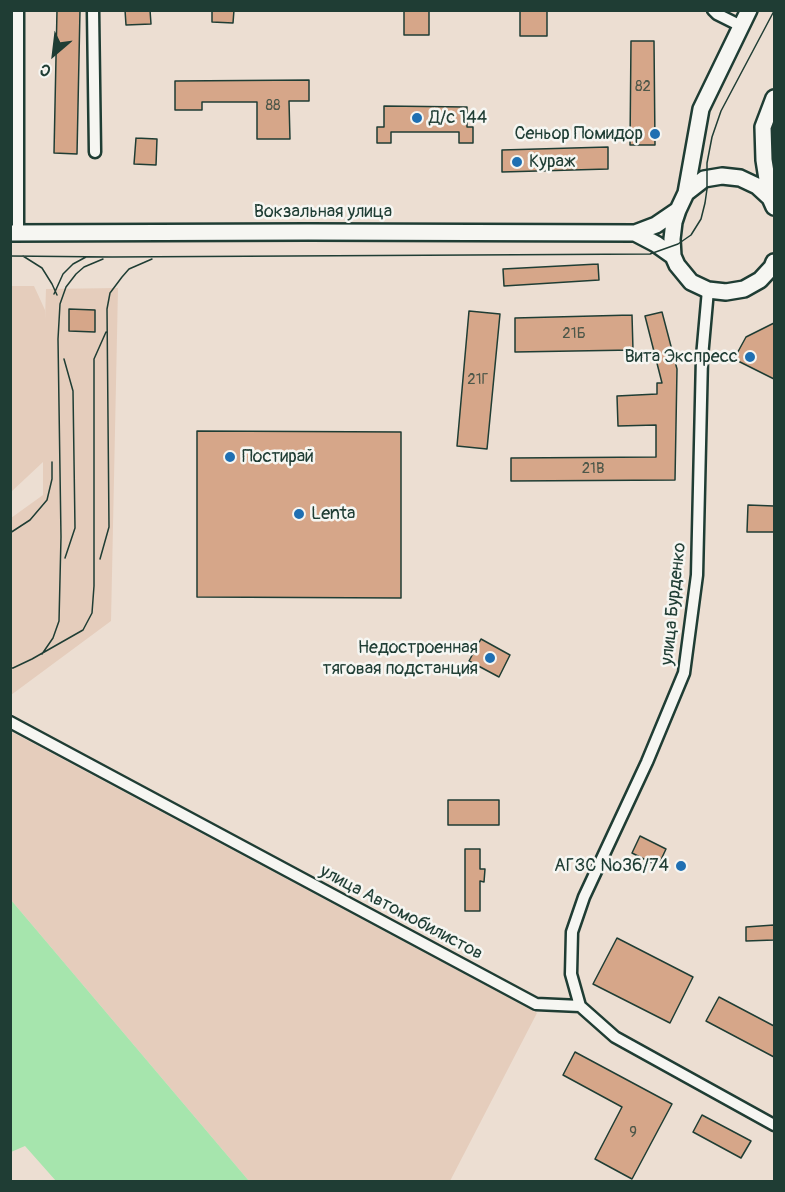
<!DOCTYPE html>
<html>
<head>
<meta charset="utf-8">
<style>
	body { margin:0 }
	#map { position:relative; width:785px; height:1192px; overflow:hidden; background:#ecded2; font-family:Pangolin,sans-serif }
	canvas { display:block }
	.frame { position:absolute; inset:0; border:12px solid #1f3d34; pointer-events:none }
	.north { position:absolute; left:24px; top:24px; width:60px; height:60px; -webkit-text-stroke:4px #f6f6f2; paint-order:stroke; rotate:208deg; font-size:16px; font-weight:700; line-height:24px; text-align:center; color:#1f3d34 }
	.north::after { content:''; display:block; margin:auto; width:21px; height:27px; background:#1f3d34; clip-path:polygon(50% 0,100% 100%,50% 72%,0 100%) }
</style>
</head>
<body>
<div id="map">
<canvas width="785" height="1192"></canvas>
<div class="frame"></div>
<div class="north">С</div>
</div>
<script>
const ctx = document.querySelector('canvas').getContext('2d');
ctx.lineJoin = 'round';
function fillPath(path, color) { ctx.fillStyle = color; ctx.fill(path, 'evenodd'); }
const poly = rows => new Path2D(rows.map(r => 'M' + r).join(''));
function stroke(path, color, width, dash) { ctx.strokeStyle = color; ctx.lineWidth = width; ctx.lineCap = dash ? 'butt' : 'round'; ctx.setLineDash(dash || []); ctx.stroke(path); }
function write(font, color, halo, rows, align = 'center') {
  ctx.font = font + ' Pangolin,sans-serif'; ctx.lineWidth = 5; ctx.setLineDash([]); ctx.textBaseline = 'middle'; ctx.strokeStyle = halo; ctx.fillStyle = color; for (const [text, x, y, turn = 0] of rows) {
    ctx.save(); ctx.translate(x, y); ctx.rotate((+turn || 0) * Math.PI / 180); ctx.textAlign = isNaN(turn) ? turn : align; if (halo) ctx.strokeText(text, 0, 0); ctx.fillText(text, 0, 0); ctx.restore();
  }
}
fillPath(poly([
	[11,286,34,286,45,310,45,319,46,289,118,288,111,621,11,695,11,518,43,495,43,462,11,492],
	[10,731,537,1013,450,1181,249,1181,11,900]
]), '#e5cdbc');
fillPath(poly([
	[10,900,11,900,249,1181,56,1181,25,1146,11,1152]
]), '#a6e5ad');
const building = poly([
	[57,10,80,10,77,154,54,153,57,10],
	[125,10,150,10,151,24,126,25,125,10],
	[212,10,234,10,233,23,212,22,212,10],
	[404,10,429,10,429,35,404,35,404,10],
	[520,10,547,10,547,36,520,36,520,10],
	[631,41,654,41,655,145,630,145,631,41],
	[309,80,309,101,289,101,290,139,257,139,257,102,202,102,202,110,175,110,175,81,309,80],
	[384,106,467,107,467,127,473,127,473,143,459,143,459,132,391,132,391,143,377,143,377,127,384,127,384,106],
	[136,138,157,139,156,165,134,164,136,138],
	[608,147,608,169,502,172,502,150,608,147],
	[598,264,599,280,504,286,503,269,598,264],
	[69,309,95,310,95,332,69,331,69,309],
	[469,311,500,314,487,449,457,446,469,311],
	[662,312,677,369,675,480,511,481,511,458,656,457,656,425,618,426,617,396,657,394,657,383,662,383,645,316,662,312],
	[632,315,633,350,515,352,515,318,632,315],
	[774,323,774,379,734,359,746,337,774,323],
	[197,431,401,432,401,598,197,597,197,431],
	[748,505,774,506,774,532,747,532,748,505],
	[481,639,510,655,499,677,469,661,481,639],
	[448,800,499,800,499,825,448,825,448,800],
	[640,836,666,849,658,866,632,853,640,836],
	[465,849,480,849,480,869,485,869,484,882,480,881,480,911,465,911,465,849],
	[774,925,774,940,746,941,746,927,774,925],
	[617,938,693,977,670,1023,593,984,617,938],
	[719,997,774,1026,774,1057,706,1021,719,997],
	[575,1052,672,1104,632,1179,595,1159,622,1107,563,1075,575,1052],
	[702,1115,751,1141,741,1158,693,1132,702,1115]
]);
fillPath(building, '#d6a689');
stroke(building, '#1f3d34', 1.5);
const minor = poly([
	[18,10,18,234],
	[93,10,95,152],
	[713,10,717,14,741,26],
	[10,722,536,1004,580,1006,615,1037,774,1125],
	[580,1006,571,974,572,932,584,897,647,762,684,673,697,575,702,357,708,290]
]);
const secondary = poly([
	[686,193,701,109,749,10],
	[770,198,764,160,763,127,774,98],
	[774,207,770,198,757,186,740,178,722,176,704,179,686,193,678,210,674,222,672,239,673,256,677,265,691,282,708,290,726,292,744,289,760,280,772,267,774,262],
	[10,233,308,232,635,233,656,225,678,210],
	[635,233,656,244,673,256]
]);
stroke(minor, '#1f3d34', 15);
stroke(secondary, '#1f3d34', 20);
stroke(minor, '#f6f6f2', 10);
stroke(secondary, '#f6f6f2', 15);
stroke(poly([
	[10,256,112,257,650,254,678,244,691,235,701,219,705,203,707,189,707,163,712,137,721,111,774,11],
	[23,256,42,268,52,284,57,295],
	[54,294,63,274,73,264,86,257],
	[64,359,73,391,75,528,65,558],
	[10,533,30,520,47,500,52,479,52,462],
	[100,559,109,527,107,309,110,293,122,277,129,269,152,259],
	[42,654,53,638,59,621,61,537,58,339,60,304,66,287,76,274,84,267,103,259],
	[10,668,13,668,32,659,83,630,92,613,94,586,94,359,106,332]
]), '#1f3d34', 1.5);
for (const [x, y, r, color] of [
	[417,118,6,"#1f6fb2"],
	[655,134,6,"#1f6fb2"],
	[517,162,6,"#1f6fb2"],
	[750,357,6,"#1f6fb2"],
	[230,457,6,"#1f6fb2"],
	[299,514,6,"#1f6fb2"],
	[490,658,6,"#1f6fb2"],
	[681,866,6,"#1f6fb2"]
]) { const dot = new Path2D(); dot.arc(x, y, r, 0, 2 * Math.PI); ctx.fillStyle = color; ctx.fill(dot); stroke(dot, '#f6f6f2', 2); }
write('15px', '#4d5749', null, [
	["82",643,87],
	["88",273,106],
	["21Б",574,334],
	["21Г",478,380],
	["21В",593,469],
	["9",633,1133]
]);
write('18px', '#1f3d34', '#f6f6f2', [
	["Д/с 144",429,118],
	["Сеньор Помидор",643,134,"right"],
	["Кураж",529,162],
	["Вита Экспресс",738,357,"right"],
	["Постирай",242,457],
	["Lenta",311,514],
	["Недостроенная",478,648,"right"],
	["тяговая подстанция",478,669,"right"],
	["АГЗС №36/74",669,866,"right"]
], 'left');
write('18px', '#1f3d34', '#f6f6f2', [
	["Вокзальная улица",323,212],
	["улица Бурденко",674,604,-84],
	["улица Автомобилистов",401,913,28]
]);
</script>
</body>
</html>
